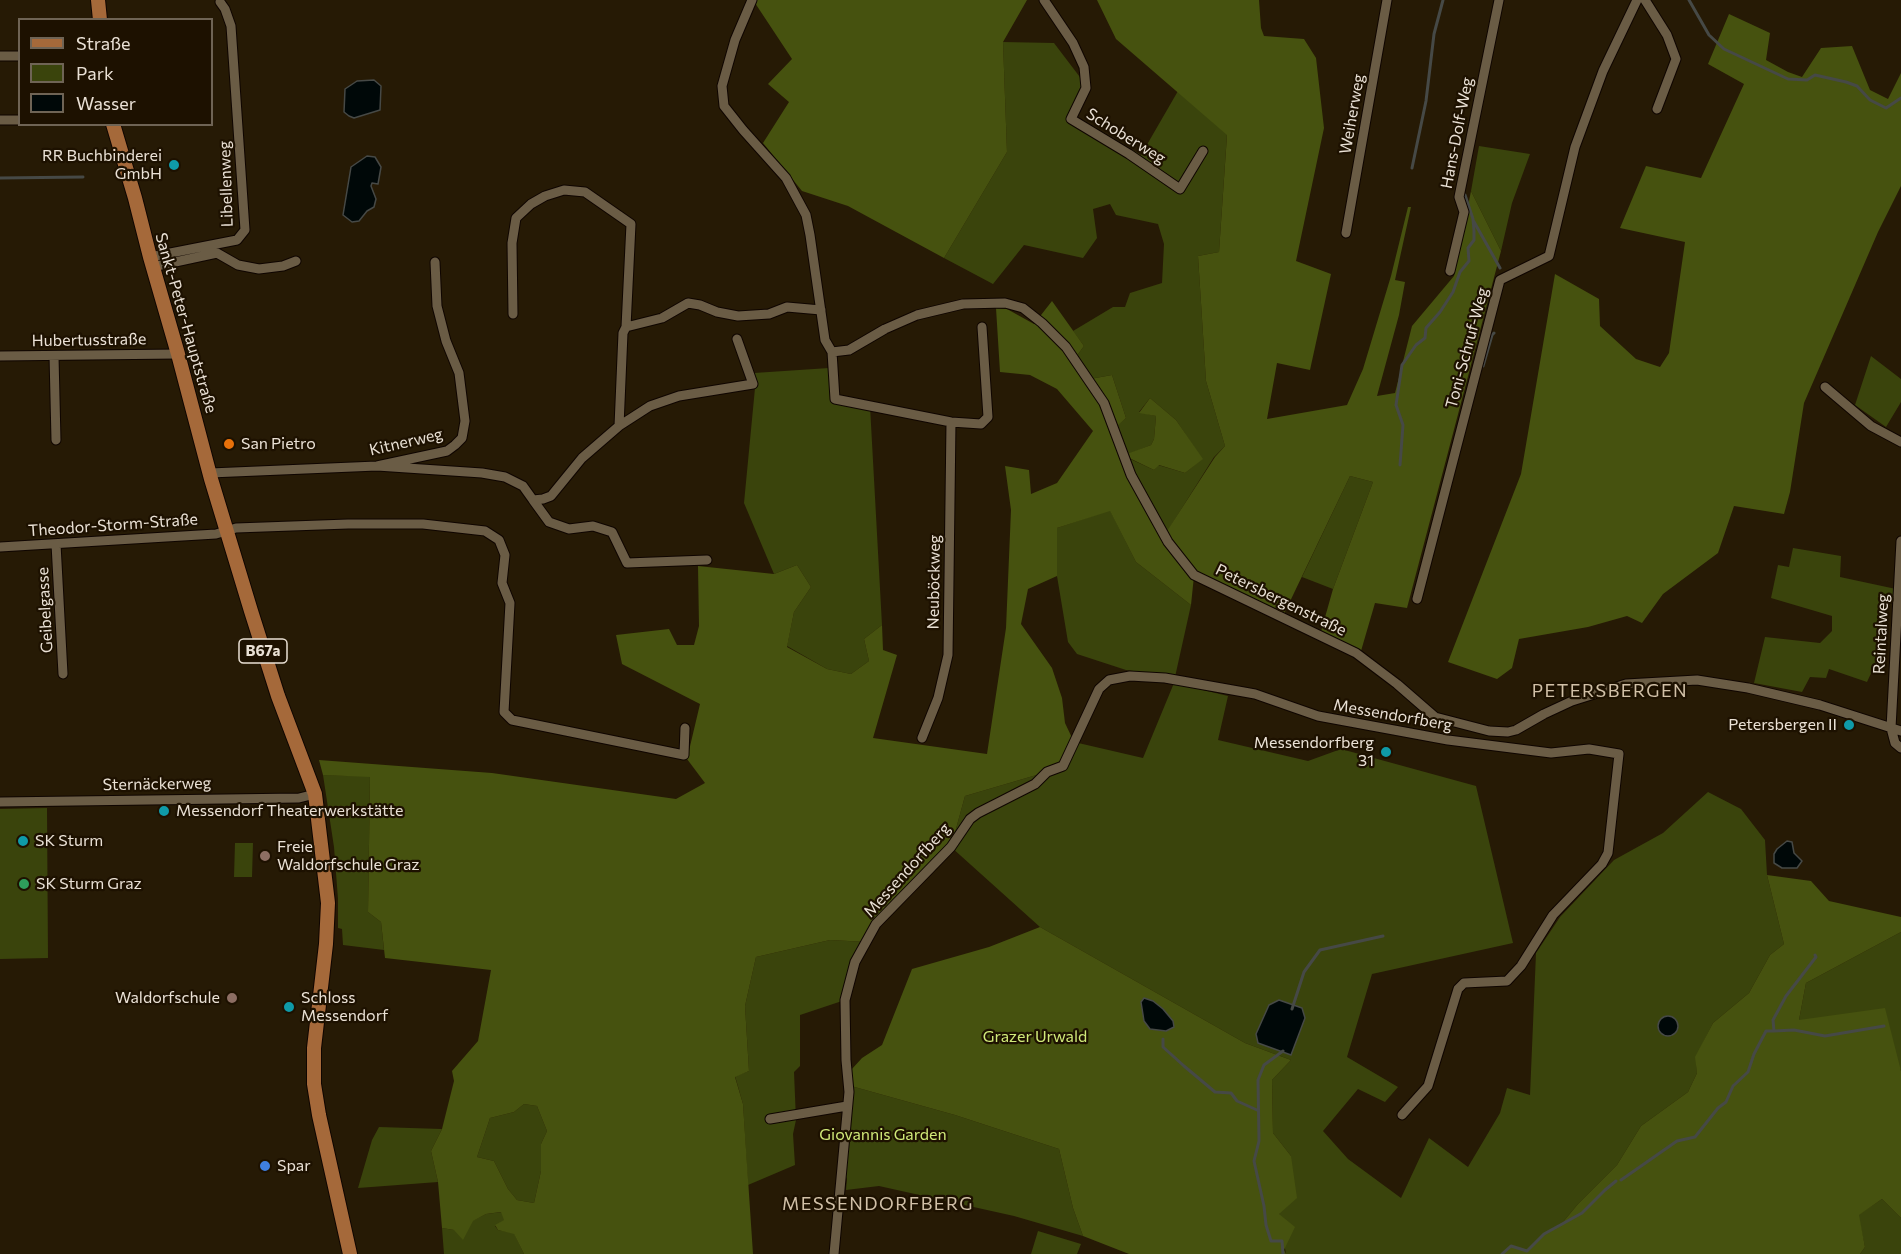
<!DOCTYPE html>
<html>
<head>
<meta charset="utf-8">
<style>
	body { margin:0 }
	#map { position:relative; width:1901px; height:1254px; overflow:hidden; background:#261a05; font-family:Commissioner,sans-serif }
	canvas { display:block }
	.legend { position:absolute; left:18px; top:18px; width:195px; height:108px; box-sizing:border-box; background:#1d1100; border:2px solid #6f6455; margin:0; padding:8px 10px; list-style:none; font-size:18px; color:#eae1d5 }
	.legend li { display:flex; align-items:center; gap:12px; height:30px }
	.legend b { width:30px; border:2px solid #6f6455 }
</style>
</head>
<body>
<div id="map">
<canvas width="1901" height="1254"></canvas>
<ul class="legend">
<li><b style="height:8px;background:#a5693a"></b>Straße</li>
<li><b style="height:16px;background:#3a440c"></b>Park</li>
<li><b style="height:16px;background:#000808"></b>Wasser</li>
</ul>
</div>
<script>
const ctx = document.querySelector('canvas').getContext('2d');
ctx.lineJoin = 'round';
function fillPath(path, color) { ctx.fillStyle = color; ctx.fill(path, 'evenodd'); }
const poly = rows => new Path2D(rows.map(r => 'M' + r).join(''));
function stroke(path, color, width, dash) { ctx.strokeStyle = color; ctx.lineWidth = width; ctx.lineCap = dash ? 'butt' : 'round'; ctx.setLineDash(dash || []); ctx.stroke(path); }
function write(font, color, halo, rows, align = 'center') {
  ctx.font = font + ' Commissioner,sans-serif'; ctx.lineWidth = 4.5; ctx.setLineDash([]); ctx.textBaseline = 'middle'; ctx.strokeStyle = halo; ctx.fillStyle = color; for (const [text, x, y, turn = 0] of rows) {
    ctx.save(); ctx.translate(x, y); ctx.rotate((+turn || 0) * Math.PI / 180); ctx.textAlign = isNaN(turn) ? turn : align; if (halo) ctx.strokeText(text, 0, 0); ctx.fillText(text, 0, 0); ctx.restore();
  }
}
fillPath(poly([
	[1003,42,1054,43,1089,89,1076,116,1141,155,1178,91,1227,134,1219,252,1198,256,1206,381,1225,446,1214,457,1165,535,1131,475,1113,429,1126,418,1112,375,1090,379,1076,357,1084,346,1073,331,1113,307,1125,307,1130,293,1162,283,1164,244,1158,224,1116,215,1110,204,1093,209,1097,238,1083,258,1024,245,993,284,944,258,1007,152],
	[1150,398,1176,420,1202,459,1185,473,1158,465,1154,470,1124,456,1151,445,1154,439,1156,416,1139,412],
	[1479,146,1530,154,1512,203,1501,251,1471,191],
	[1871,356,1901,379,1901,402,1886,427,1855,405],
	[829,368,833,401,870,406,882,625,864,639,869,661,851,674,827,669,787,646,794,612,811,587,797,565,774,574,744,503,755,388,754,373],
	[1350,476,1373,482,1333,589,1302,577],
	[1110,510,1136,562,1191,605,1175,677,1126,670,1077,654,1068,642,1057,576,1057,528],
	[1793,548,1841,556,1840,577,1896,589,1882,627,1887,639,1867,682,1829,669,1826,678,1810,677,1802,692,1754,683,1765,637,1820,643,1832,631,1832,616,1771,598,1778,565,1789,567],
	[1174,683,1228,696,1218,740,1308,761,1341,749,1476,786,1513,943,1372,974,1347,1057,1398,1087,1385,1102,1358,1089,1323,1131,1348,1159,1401,1198,1429,1138,1468,1167,1500,1113,1507,1088,1530,1095,1536,953,1560,917,1614,860,1663,833,1708,792,1741,809,1765,840,1767,875,1784,944,1770,955,1749,993,1713,1023,1696,1057,1697,1073,1688,1092,1641,1126,1617,1165,1578,1204,1563,1222,1544,1234,1527,1251,1511,1246,1502,1254,1286,1254,1279,1214,1291,1156,1273,1133,1272,1080,1291,1060,1245,1043,1040,927,951,847,965,796,1057,769,1074,742,1143,758],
	[323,775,370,776,368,912,381,922,384,950,343,945,342,929,338,928,338,899,334,847],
	[47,808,48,958,0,959,0,809],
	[235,843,253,843,252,877,234,877],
	[1901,932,1901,1071,1897,1062,1799,1020,1806,983],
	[830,940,867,942,845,1000,800,1015,800,1066,794,1072,796,1120,793,1134,795,1165,748,1185,743,1104,735,1076,749,1071,745,1006,756,957],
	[851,1086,955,1115,1059,1149,1073,1208,1083,1236,1014,1216,879,1186,846,1190,847,1179,841,1166],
	[524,1104,537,1106,547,1131,541,1144,541,1171,534,1203,517,1200,508,1189,494,1161,477,1157,490,1118,514,1112],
	[379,1127,442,1129,431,1151,438,1182,358,1188,372,1140],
	[1882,1199,1901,1218,1901,1254,1860,1254,1865,1247,1858,1215],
	[502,1212,505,1220,495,1226,498,1230,514,1233,524,1254,444,1254,442,1228,454,1230,486,1214],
	[1038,1231,1081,1244,1077,1254,1031,1254]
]), '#3a440c');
fillPath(poly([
	[757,0,1027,0,1003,42,1007,152,944,258,848,206,802,191,763,143,789,102,768,84,792,59,755,3],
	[1097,0,1259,0,1261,28,1264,36,1304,39,1316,58,1324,128,1296,261,1331,274,1310,370,1277,363,1267,419,1347,405,1363,369,1391,276,1408,207,1411,207,1395,280,1405,282,1399,315,1377,396,1395,393,1412,326,1454,276,1471,191,1501,251,1407,608,1375,603,1361,651,1356,653,1320,635,1333,589,1373,482,1350,476,1283,616,1194,576,1191,605,1136,562,1110,511,1057,528,1057,576,1028,589,1021,624,1052,668,1062,698,1065,723,1074,742,1057,769,965,796,951,847,876,924,867,942,830,940,756,957,745,1006,749,1071,735,1077,743,1104,753,1254,524,1254,514,1234,498,1230,495,1225,504,1220,501,1212,486,1214,473,1221,463,1240,454,1230,442,1228,438,1182,431,1151,442,1129,454,1081,452,1071,478,1041,491,970,385,958,381,922,368,912,370,777,323,775,319,760,492,773,676,799,705,783,687,759,700,704,622,664,616,635,669,629,677,645,694,645,699,626,698,566,774,574,797,565,811,587,794,612,787,647,827,669,851,674,869,661,864,639,882,625,883,650,897,655,873,738,987,754,1006,628,1011,510,1005,466,1029,470,1031,494,1057,483,1093,431,1057,389,1030,375,1000,372,996,308,1007,309,1034,324,1052,301,1084,346,1076,357,1090,379,1112,375,1126,418,1114,429,1124,455,1151,445,1154,439,1156,416,1139,413,1150,398,1176,420,1203,459,1185,473,1159,465,1154,470,1125,456,1165,534,1215,457,1225,446,1206,381,1198,256,1219,252,1227,135,1116,39],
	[524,1104,537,1106,547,1131,541,1144,541,1171,534,1203,517,1200,508,1189,494,1161,477,1157,490,1118,514,1112],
	[1729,14,1770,33,1766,60,1788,72,1802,77,1821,48,1852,46,1870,90,1888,99,1901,73,1901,186,1878,232,1804,403,1790,492,1784,514,1734,506,1718,553,1663,594,1642,623,1627,616,1588,627,1519,639,1512,668,1497,679,1448,662,1521,474,1555,274,1599,299,1600,326,1636,359,1660,367,1669,353,1685,242,1620,228,1646,166,1701,178,1744,84,1708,64],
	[1767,875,1811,881,1829,901,1901,917,1901,932,1806,983,1799,1020,1885,1008,1901,1071,1901,1218,1882,1199,1859,1215,1865,1247,1860,1254,1502,1254,1511,1246,1527,1251,1544,1234,1563,1222,1578,1204,1617,1165,1641,1126,1688,1092,1697,1073,1695,1057,1713,1023,1749,993,1770,955,1784,944],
	[1040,927,1245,1043,1291,1060,1272,1080,1273,1133,1291,1156,1297,1198,1279,1214,1295,1227,1284,1250,1286,1254,1129,1254,1083,1236,1073,1208,1059,1149,955,1115,851,1086,851,1070,862,1058,882,1045,912,969,989,947]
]), '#46520f');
const water = poly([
	[374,80,381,86,380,110,354,118,349,116,344,112,345,89,357,81,374,80],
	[367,156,375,157,381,167,378,184,372,183,371,186,376,199,374,207,367,211,359,221,352,222,343,215,351,167,367,156],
	[1787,841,1792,842,1794,853,1802,861,1797,868,1782,868,1774,863,1774,854,1777,849,1787,841],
	[1144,998,1153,1001,1163,1009,1173,1021,1174,1027,1166,1031,1150,1029,1144,1021,1141,1002,1144,998],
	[1279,1000,1302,1008,1305,1018,1291,1055,1258,1043,1256,1034,1269,1005,1279,1000],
	'1658 1026a10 10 0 1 1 20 0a10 10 0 1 1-20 0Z'
]);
fillPath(water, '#000808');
stroke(water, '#464946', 1.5);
stroke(poly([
	[1689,0,1709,35,1724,49,1788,79,1807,80,1815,75,1846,82,1857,86,1870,100,1886,108,1901,98],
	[1412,168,1426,101,1434,34,1443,0],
	[0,178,83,177],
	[1473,220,1500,268],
	[1483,366,1492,335,1494,333],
	[1400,465,1403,425,1396,405,1402,365,1416,345,1425,338,1426,328,1440,312,1453,292,1460,272,1469,261,1468,248,1474,240,1474,231,1473,219,1465,195],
	[1292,1009,1304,972,1320,950,1383,936],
	[1774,1031,1794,1030,1825,1036,1884,1026],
	[1163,1039,1163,1047,1184,1066,1215,1092,1231,1093,1237,1101,1257,1110],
	[1621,1180,1677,1141,1695,1137,1718,1108,1726,1102,1733,1086,1748,1072,1754,1054,1766,1031,1774,1031,1773,1020,1786,996,1816,957,1815,955],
	[1283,1254,1282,1241,1271,1241,1266,1225,1264,1206,1254,1161,1259,1141,1258,1080,1264,1065,1283,1051],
	[1502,1254,1511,1246,1527,1251,1544,1234,1582,1213,1605,1190,1616,1181]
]), '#464946', 3);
const minor = poly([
	[752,0,735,40,722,86,724,106,743,130,786,178,806,215,810,235,825,340,832,352,849,350,885,329,917,315,963,304,1005,303,1023,308,1042,323,1066,347,1104,403,1131,475,1168,542,1194,575,1356,653,1397,684,1435,717,1489,731,1508,732,1516,730,1544,714,1572,701,1626,684,1697,680,1748,688,1820,705,1901,731],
	[1044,0,1073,43,1084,67,1086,88,1071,119,1129,154,1180,189,1203,151],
	[1645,0,1667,35,1676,59,1657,109],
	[0,56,20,56],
	[0,120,20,120],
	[1346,233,1387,0],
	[150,257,237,240,245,230,231,26,225,9,220,2],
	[152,267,217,253,238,265,259,269,283,266,296,261],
	[1450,271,1464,212,1459,197,1499,0],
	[513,314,512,243,516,218,531,204,545,196,564,190,585,192,631,224,626,327,623,333,619,426],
	[626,327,662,318,688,303,700,305,717,312,738,316,769,314,787,307,821,310],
	[832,352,835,399,951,422,981,424,988,417,982,327],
	[0,356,178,354],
	[54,356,56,440],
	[1825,387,1871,426,1901,442],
	[377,466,482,473,505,477,523,486,533,500,543,499,551,496,582,458,619,426,650,406,679,396,753,384,737,339],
	[210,473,377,466,447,451,455,445,462,438,465,421,459,373,446,341,437,306,435,262],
	[533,500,549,522,569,529,593,526,612,532,627,563,707,560],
	[1901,541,1891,728,1895,743,1901,748],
	[56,544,63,674],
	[0,547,216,534,236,528,348,524,423,524,485,531,499,540,505,555,502,583,510,603,504,712,512,720,684,755,685,728],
	[1417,599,1500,280,1549,256,1575,147,1603,71,1637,0],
	[922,738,938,698,948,655,951,422],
	[0,802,299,798,315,794],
	[770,1119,847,1106],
	[834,1254,849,1092,846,1060,845,1000,855,962,876,924,951,847,970,819,978,813,1035,784,1047,772,1063,766,1099,689,1109,680,1130,676,1165,678,1255,694,1318,716,1448,740,1551,753,1589,749,1619,754,1608,853,1602,864,1553,915,1521,966,1507,981,1464,983,1458,989,1428,1086,1402,1115]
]);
const primary = poly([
	[98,0,100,20],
	[113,124,135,198,150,257,178,354,211,479,251,611,278,696,315,794,328,903,326,944,314,1048,314,1084,319,1115,350,1254]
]);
stroke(minor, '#0f0500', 11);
stroke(primary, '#0f0500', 16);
stroke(minor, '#6a5c45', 9);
stroke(primary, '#a5693a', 14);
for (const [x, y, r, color] of [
	[174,165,6,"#0f9aa8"],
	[229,444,6,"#e8710a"],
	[1849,725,6,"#0f9aa8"],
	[1386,752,6,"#0f9aa8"],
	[164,811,6,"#0f9aa8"],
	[23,841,6,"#0f9aa8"],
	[265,856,6,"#8d6e63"],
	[24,884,6,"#2e9e5b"],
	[232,998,6,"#8d6e63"],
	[289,1007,6,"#0f9aa8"],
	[265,1166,6,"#3f7fe0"]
]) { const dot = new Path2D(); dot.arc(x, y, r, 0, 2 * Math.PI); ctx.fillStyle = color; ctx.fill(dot); stroke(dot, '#1d1100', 2); }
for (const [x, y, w] of [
	[263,651,48]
]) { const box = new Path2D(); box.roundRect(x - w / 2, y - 12, w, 24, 4.5); ctx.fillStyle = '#1d1100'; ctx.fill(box); stroke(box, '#eae1d5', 1.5); }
write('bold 15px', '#eae1d5', null, [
	["B67a",263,651]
]);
write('16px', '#eae1d5', '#1d1100', [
	["Weiherweg",1352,114,-80],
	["Hans-Dolf-Weg",1457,133,-79],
	["Schoberweg",1126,136,32],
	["Libellenweg",226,184,-92],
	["Sankt-Peter-Hauptstraße",186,323,74],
	["Hubertusstraße",89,340,-1],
	["Toni-Schruf-Weg",1467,348,-75],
	["Kitnerweg",406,442,-13],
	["Theodor-Storm-Straße",113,525,-4],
	["Neuböckweg",934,582,-89],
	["Petersbergenstraße",1281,600,26],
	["Geibelgasse",45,610,-93],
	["Reintalweg",1881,634,-87],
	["Messendorfberg",1393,715,10],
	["Sternäckerweg",157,784,-1],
	["Messendorfberg",907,870,-48]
]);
write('16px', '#eae1d5', '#1d1100', [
	["RR Buchbinderei",162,156,"right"],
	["GmbH",162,174,"right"],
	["San Pietro",241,444],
	["Petersbergen II",1837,725,"right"],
	["Messendorfberg",1374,743,"right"],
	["31",1374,761,"right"],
	["Messendorf Theaterwerkstätte",176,811],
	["SK Sturm",35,841],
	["Freie",277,847],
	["Waldorfschule Graz",277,865],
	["SK Sturm Graz",36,884],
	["Waldorfschule",220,998,"right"],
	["Schloss",301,998],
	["Messendorf",301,1016],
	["Spar",277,1166]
], 'left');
write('16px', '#d1ea79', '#1d1100', [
	["Grazer Urwald",1035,1037],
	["Giovannis Garden",883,1135]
]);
ctx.letterSpacing = '1.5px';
write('18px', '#d1c0a7', '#1d1100', [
	["PETERSBERGEN",1610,691],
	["MESSENDORFBERG",878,1204]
]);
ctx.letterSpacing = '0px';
</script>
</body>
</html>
